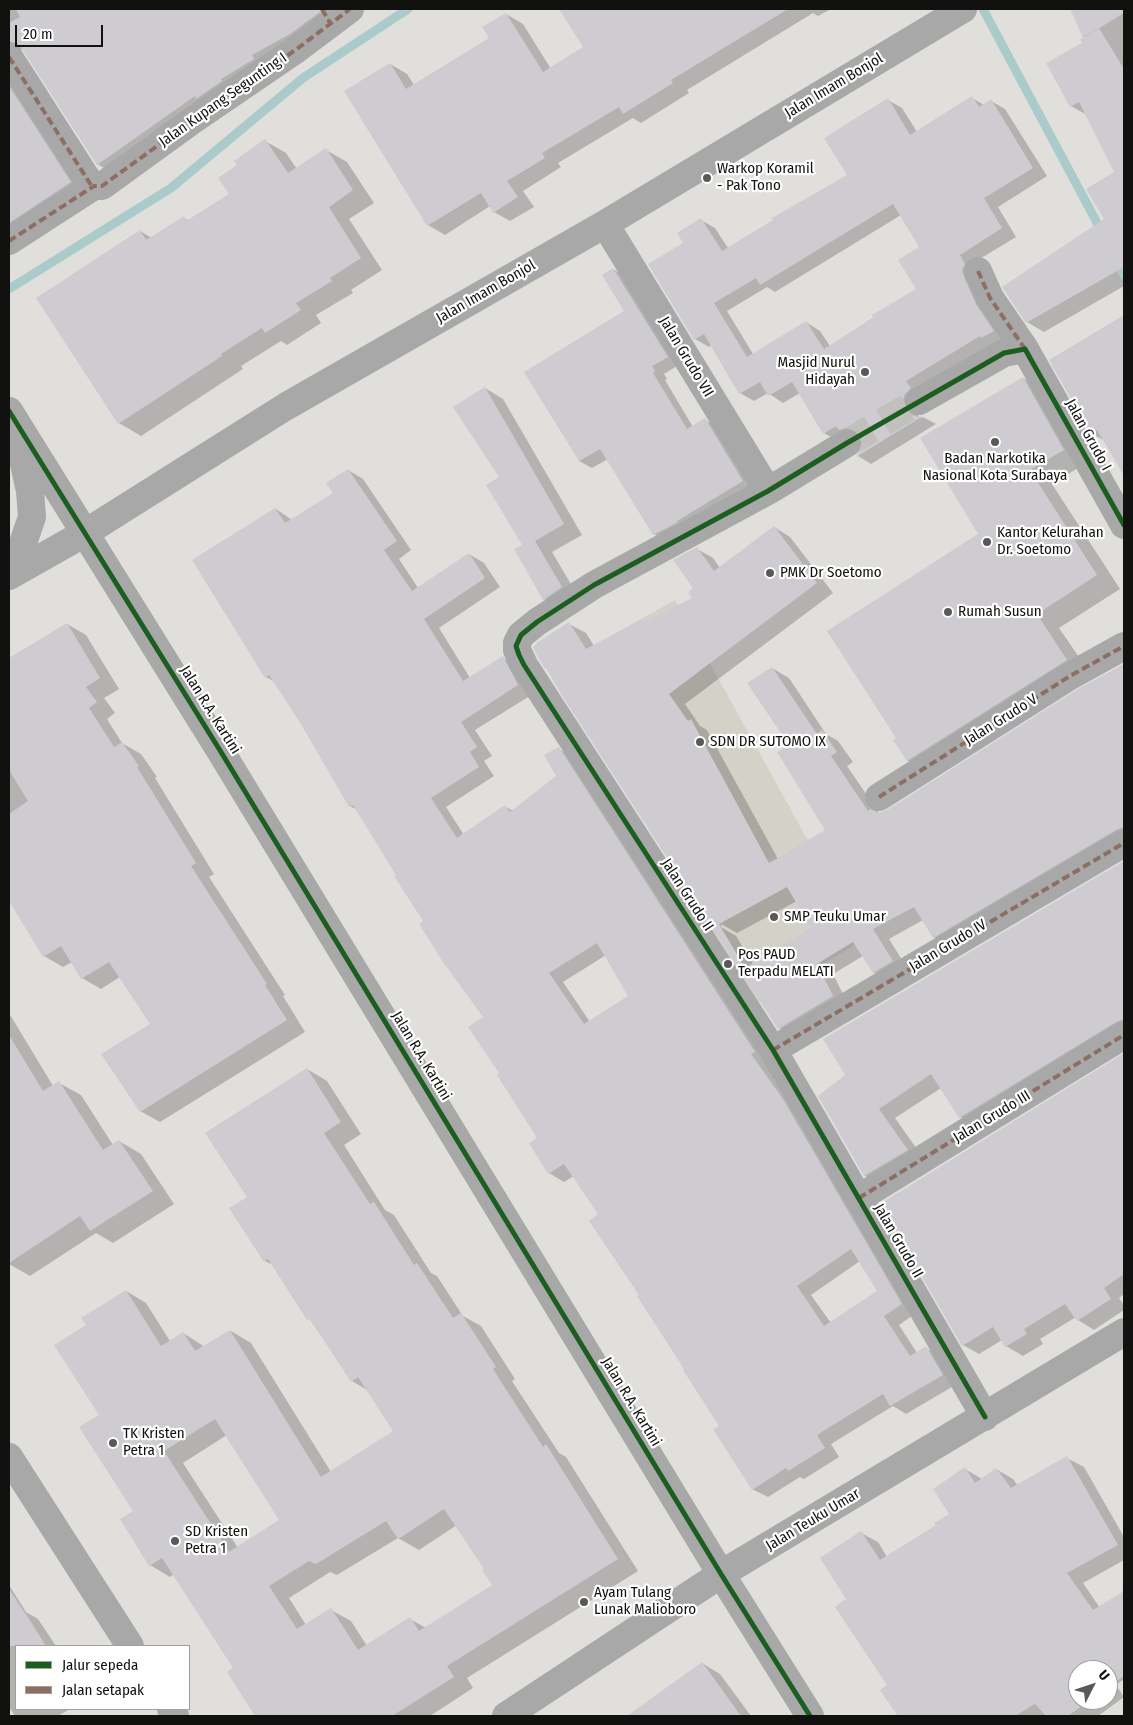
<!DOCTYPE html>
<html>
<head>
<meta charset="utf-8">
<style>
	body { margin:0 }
	#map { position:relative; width:1133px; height:1725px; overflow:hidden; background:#e0dfdc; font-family:"Fira Sans Condensed",sans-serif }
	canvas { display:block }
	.frame { position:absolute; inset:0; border:10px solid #11110f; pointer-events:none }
	.legend { position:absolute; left:15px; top:1645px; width:175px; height:65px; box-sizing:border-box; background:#fff; border:1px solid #a0a09f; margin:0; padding:6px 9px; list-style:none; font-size:15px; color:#11110f }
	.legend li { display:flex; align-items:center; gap:10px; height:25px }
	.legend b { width:25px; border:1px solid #a0a09f }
	.north { position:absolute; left:1068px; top:1660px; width:50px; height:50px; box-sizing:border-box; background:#fff; border:1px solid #a0a09f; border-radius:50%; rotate:49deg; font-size:14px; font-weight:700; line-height:20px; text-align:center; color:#11110f }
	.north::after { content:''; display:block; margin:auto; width:18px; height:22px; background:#595957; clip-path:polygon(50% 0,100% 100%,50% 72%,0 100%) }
	.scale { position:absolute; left:15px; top:25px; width:88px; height:22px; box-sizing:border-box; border:2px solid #11110f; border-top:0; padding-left:6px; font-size:15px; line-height:18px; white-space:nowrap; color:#11110f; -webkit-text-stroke:4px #fff; paint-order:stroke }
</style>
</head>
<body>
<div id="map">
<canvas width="1133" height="1725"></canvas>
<div class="frame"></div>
<ul class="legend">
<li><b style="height:6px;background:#1b5e20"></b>Jalur sepeda</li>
<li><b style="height:6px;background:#8d6e63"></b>Jalan setapak</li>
</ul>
<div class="north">U</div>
<div class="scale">20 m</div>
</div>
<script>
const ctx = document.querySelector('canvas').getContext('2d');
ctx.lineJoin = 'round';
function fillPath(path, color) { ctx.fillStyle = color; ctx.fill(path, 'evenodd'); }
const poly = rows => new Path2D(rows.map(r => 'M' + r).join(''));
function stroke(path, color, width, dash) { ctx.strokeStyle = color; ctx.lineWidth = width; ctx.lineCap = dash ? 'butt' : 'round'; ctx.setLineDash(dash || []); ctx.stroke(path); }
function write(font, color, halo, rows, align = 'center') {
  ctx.font = font + ' "Fira Sans Condensed",sans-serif'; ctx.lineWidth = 4.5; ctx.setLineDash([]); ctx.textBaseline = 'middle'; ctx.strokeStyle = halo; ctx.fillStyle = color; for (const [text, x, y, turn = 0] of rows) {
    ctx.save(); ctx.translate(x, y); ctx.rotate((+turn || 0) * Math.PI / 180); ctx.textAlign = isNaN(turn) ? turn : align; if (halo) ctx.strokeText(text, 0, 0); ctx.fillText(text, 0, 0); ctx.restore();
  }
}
fillPath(poly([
	[675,600,807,839,808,838,867,938,749,1008,681,896,718,875,725,887,788,850,726,883,594,645]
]), '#d4d1c8');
fillPath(poly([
	[9,9,324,9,331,22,111,172,97,164,24,49,14,52,9,58],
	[561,9,831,9,818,16,813,13,687,90,689,93,641,123,633,118,558,163,561,167,523,191,534,207,510,221,494,212,490,206,445,235,428,225,390,64,407,74,414,85,491,39,506,14,523,24,551,69,585,48],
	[1071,9,1124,9,1124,286,1044,332,1027,322,1004,287,1105,219,1116,172,1087,115,1071,106,1085,38],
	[9,72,84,191,9,243],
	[972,98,984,105,991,101,1005,109,1047,176,998,207,1016,237,973,263,1007,339,917,409,919,418,923,417,936,424,871,464,858,456,862,451,864,443,861,435,838,441,824,433,800,393,783,403,768,393,754,401,740,393,712,345,709,347,695,339,684,243,701,220,715,228,728,248,848,175,888,100,902,108,917,132],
	[901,215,921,248,917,289,830,346,820,331,806,322,753,354,727,311,767,287,775,292],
	[265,141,286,153,297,169,326,150,347,162,374,203,349,219,382,270,351,290,353,293,316,315,321,323,287,345,281,341,241,366,243,369,141,436,119,423,140,231,152,238,184,218,189,221,230,194,239,165],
	[613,269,626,277,680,364,664,374,667,379,665,380,693,427,705,420,718,427,755,488,667,542,654,534,608,459,592,468,579,461,626,311],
	[1124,317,1124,473,1105,441,1091,433,1051,361],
	[1023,378,1046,392,1086,463,1052,484,1120,589,1059,628,1090,673,931,774,907,760,898,738,980,534],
	[485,388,503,399,582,535,552,552,579,598,562,609,544,599,523,546,501,478],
	[348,470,363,479,411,550,399,559,418,588,469,554,484,563,500,587,439,628,470,678,503,658,518,666,533,694,475,730,492,756,484,761,494,776,446,807,464,835,505,806,513,811,558,776,559,749,574,758,770,1060,916,1313,899,1325,917,1353,926,1348,941,1357,957,1384,906,1414,893,1406,831,1444,839,1457,804,1479,800,1477,768,1497,752,1489,720,1426,641,1296,600,1215,574,1176,564,1182,549,1173,539,1138,501,1074,484,1018,359,811,350,806,319,752,275,682,266,677,276,509,292,520,334,493],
	[606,955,630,996,590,1022,563,982],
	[860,1261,879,1291,831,1323,811,1295],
	[774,527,790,537,833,593,685,704,700,726,707,730,778,859,827,831,791,745,772,668,789,678,826,734,838,741,853,762,847,766,879,813,888,811,1079,691,1124,665,1124,844,950,946,934,937,923,920,889,939,909,971,890,982,873,972,863,956,833,974,849,1006,796,1038,779,1028,538,643,569,624,586,633,594,646,641,621,646,624,694,598,697,549,713,558,720,568],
	[797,901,813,928,753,964,736,936,721,927,721,924,737,933],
	[67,624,86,635,119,689,104,698,115,713,107,719,122,743,141,754,157,777,155,778,214,874,209,877,285,995,283,996,305,1032,160,1122,140,1111,151,1024,120,977,101,989,82,978,72,962,63,967,44,956,9,898,9,893,19,887,9,872,9,660],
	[1124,862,1124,1036,977,1127,960,1117,941,1088,895,1118,924,1159,882,1185,865,1176,819,1097,847,1075,825,1039],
	[9,1013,53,1086,59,1083,81,1095,113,1145,119,1141,141,1154,174,1204,113,1243,96,1233,30,1276,9,1264],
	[1124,1055,1124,1294,1119,1298,1124,1305,1124,1310,1094,1330,1078,1320,1076,1317,1040,1339,1043,1344,1023,1356,1006,1346,1002,1340,979,1354,963,1345,881,1204],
	[307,1069,327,1081,361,1134,344,1145,385,1210,394,1215,431,1273,437,1276,463,1316,481,1326,515,1379,512,1381,559,1453,566,1457,638,1571,467,1678,473,1688,430,1716,254,1716,256,1715,235,1668,174,1574,170,1577,150,1565,135,1512,101,1415,88,1326,126,1291,146,1303,170,1341,183,1333,205,1347,231,1331,251,1343,331,1472,395,1431,369,1391,352,1381,273,1265,265,1261,249,1197],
	[227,1435,281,1520,238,1548,183,1463],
	[457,1525,486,1570,493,1585,426,1628,410,1619,367,1646,351,1621,331,1610,306,1625,289,1598,330,1572,337,1575,398,1538,419,1550],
	[1067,1458,1084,1467,1124,1537,1124,1560,1083,1583,1100,1608,1124,1592,1124,1679,1116,1685,1124,1697,1098,1716,899,1716,890,1704,888,1686,848,1600,861,1533,878,1542,887,1557,937,1525,950,1514,965,1469,982,1479,996,1469,1013,1479,1018,1486],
	[1078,1670,1108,1670,1108,1700,1078,1700],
	[9,1585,26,1612,38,1619,56,1646,16,1646,16,1709,70,1709,58,1716,15,1716,9,1707],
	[702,1663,720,1674,751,1716,629,1716]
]), '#0003');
stroke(poly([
	[983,9,1103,234],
	[1116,259,1124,275],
	[9,289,171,188,303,78,408,9]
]), '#abcbcb', 9);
fillPath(poly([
	[16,9,324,9,290,34,252,55,254,59,221,79,222,81,196,99,195,96,97,165,22,49,17,43,9,41,9,23,20,17],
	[559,9,788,9,671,80,673,83,623,114,619,107,542,153,545,158,507,181,518,197,493,213,481,193,427,226,344,91,390,63,406,89,489,38,482,27,506,13,543,72,583,47],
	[1070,9,1124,9,1124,13,1083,38],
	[1099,28,1124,69,1124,267,1026,323,1002,287,1104,219,1086,189,1114,172,1079,102,1070,107,1046,63,1082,43,1080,39],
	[9,86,71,182,9,223],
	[972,96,979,107,991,99,1033,168,984,198,1002,228,960,255,965,264,962,270,964,277,976,304,994,331,981,338,980,336,906,381,911,388,905,394,903,400,905,408,912,415,918,417,923,416,856,457,861,450,863,443,860,434,855,430,847,427,839,430,836,426,823,434,792,382,768,396,760,382,739,394,704,334,694,340,648,264,683,243,677,233,701,218,722,251,773,220,772,218,847,175,824,138,888,98,910,135],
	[893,204,919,247,898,260,916,289,872,315,873,318,824,349,806,321,747,357,714,303,756,278,760,285],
	[265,139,288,173,326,148,353,190,329,207,361,258,330,278,332,281,296,303,301,310,265,333,262,328,221,354,222,356,118,424,36,298,140,230,146,240,184,216,186,221,229,194,218,178,237,165,234,161],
	[613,268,668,357,652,366,655,372,653,373,687,429,705,418,743,481,677,521,678,522,653,535,600,449,579,461,524,372,624,311,602,275],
	[1124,315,1124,476,1097,430,1091,434,1049,360],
	[1023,377,1064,450,1030,470,1097,575,1037,614,1067,660,907,761,893,740,896,738,827,631,978,534,920,438],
	[485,387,564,524,535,541,562,587,543,600,514,549,522,545,486,485,499,477,453,407],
	[348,469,397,541,384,550,412,591,469,553,485,578,424,619,463,681,503,656,518,685,461,722,477,747,470,752,479,767,431,798,457,838,505,805,510,812,556,776,544,755,559,747,755,1052,751,1054,783,1099,902,1304,884,1316,910,1356,926,1346,943,1375,890,1406,883,1394,817,1435,825,1448,788,1471,786,1468,752,1490,713,1429,719,1426,683,1370,684,1369,637,1296,639,1295,589,1221,598,1214,564,1164,548,1174,529,1143,537,1138,497,1075,499,1073,468,1027,483,1017,443,962,419,924,423,921,394,876,396,875,353,805,349,807,301,724,269,675,265,678,192,560,275,508,285,523,333,493,326,483],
	[597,943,628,996,584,1024,549,973],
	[851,1249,877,1291,824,1326,797,1286],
	[774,526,817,583,669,694,688,721,691,719,769,863,825,830,777,752,789,745,747,683,772,667,817,734,822,730,837,752,831,756,868,811,870,809,879,813,887,810,1078,689,1124,664,1124,827,1116,830,933,938,914,907,873,929,893,961,873,973,853,942,817,964,833,996,778,1029,563,697,546,668,545,669,538,657,533,647,538,642,569,622,586,649,641,620,643,623,692,598,688,592,693,588,673,560,697,547,714,571],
	[787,887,811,928,745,968,719,924],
	[67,623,100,678,86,687,97,702,89,708,114,747,122,742,139,766,137,767,196,863,191,866,267,984,265,985,287,1020,140,1112,101,1054,150,1024,109,962,81,979,61,946,43,957,9,901,9,814,28,801,9,770,9,658],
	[1124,861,1124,1019,1116,1022,959,1118,931,1074,879,1109,908,1150,864,1176,818,1096,845,1075,823,1039],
	[9,1035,43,1091,59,1081,103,1150,119,1140,153,1191,90,1231,80,1216,9,1263],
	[1124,1053,1124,1274,1104,1288,1111,1299,1077,1321,1065,1304,1024,1329,1027,1334,1005,1347,993,1327,962,1346,880,1204],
	[307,1068,341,1122,324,1133,370,1204,374,1202,414,1265,417,1263,453,1318,461,1313,496,1367,493,1369,543,1447,546,1444,618,1559,447,1666,454,1677,392,1716,255,1716,227,1672,233,1668,162,1558,149,1566,120,1519,133,1511,79,1427,99,1415,54,1345,86,1325,81,1318,126,1290,161,1346,183,1332,195,1351,230,1330,321,1477,393,1431,358,1377,351,1382,310,1319,307,1320,268,1259,264,1262,229,1208,247,1197,205,1133],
	[215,1419,279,1520,229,1552,164,1451],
	[444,1509,484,1569,482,1570,492,1585,419,1631,410,1617,358,1650,331,1608,297,1629,269,1586,309,1561,316,1564,386,1521,398,1539],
	[1067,1456,1118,1545,1067,1573,1093,1610,1124,1591,1124,1676,1108,1687,1108,1670,1078,1670,1078,1700,1090,1700,1068,1716,1046,1716,1035,1704,1015,1716,898,1716,880,1690,887,1685,835,1607,846,1599,820,1558,861,1531,880,1560,936,1525,934,1523,949,1514,933,1489,965,1467,975,1483,996,1468,1011,1488],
	[9,1589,29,1619,46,1646,9,1646],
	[702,1662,741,1716,627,1716]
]), '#cecbd1');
stroke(poly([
	[847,443,919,401]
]), '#c1c0bd', 28, [28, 14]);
stroke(poly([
	[9,57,91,185,94,186],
	[605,224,768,491],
	[9,241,94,186,102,186,193,120,294,51,350,9],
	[978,271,990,298,1025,349],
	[919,401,1004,353,1025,349,1124,525],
	[9,411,221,752,721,1574,810,1716],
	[847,443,768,491,594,585,537,622,521,635,517,643,517,650,524,665,773,1050,985,1417],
	[9,565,21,549,32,517,30,491,19,441],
	[9,576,85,533,285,407,605,224,963,9],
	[879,797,1070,676,1124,646],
	[773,1050,1124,843],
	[859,1198,1124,1035],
	[9,1457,130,1646],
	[171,1709,175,1716],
	[506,1716,721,1574,1124,1332]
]), '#a7a8a7', 28);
stroke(poly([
	[322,9,330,23],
	[9,57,91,185,94,186],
	[9,241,94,186,102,186,193,120,294,51,350,9],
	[978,271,990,298,1025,349],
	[879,797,1070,676,1124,646],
	[773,1050,1124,843],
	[859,1198,1124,1035]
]), '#8d6e63', 4, [8, 4]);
stroke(poly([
	[9,411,221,752,721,1574,810,1716],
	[985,1417,773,1050,524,665,519,655,516,646,521,635,537,622,594,585,768,491,847,443,1004,353,1025,349,1124,525]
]), '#1b5e20', 5);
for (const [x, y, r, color] of [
	[707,178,5,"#595957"],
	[865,372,5,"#595957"],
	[995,442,5,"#595957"],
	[987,542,5,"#595957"],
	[770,573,5,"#595957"],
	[948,612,5,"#595957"],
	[700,742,5,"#595957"],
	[774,917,5,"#595957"],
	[728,964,5,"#595957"],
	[113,1443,5,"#595957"],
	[175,1541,5,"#595957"],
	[584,1602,5,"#595957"]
]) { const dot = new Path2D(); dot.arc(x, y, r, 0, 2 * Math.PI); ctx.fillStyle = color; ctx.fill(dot); stroke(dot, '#fff', 2); }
write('15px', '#11110f', '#fff', [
	["Jalan Imam Bonjol",834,86,-31],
	["Jalan Kupang Segunting I",223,100,-35],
	["Jalan Imam Bonjol",486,292,-30],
	["Jalan Grudo VII",686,357,59],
	["Jalan Grudo I",1088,435,61],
	["Jalan R.A. Kartini",210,710,58],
	["Jalan Grudo V",1001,720,-32],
	["Jalan Grudo II",687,895,57],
	["Jalan Grudo IV",948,946,-31],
	["Jalan R.A. Kartini",421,1056,59],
	["Jalan Grudo III",992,1117,-31],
	["Jalan Grudo II",898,1241,60],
	["Jalan R.A. Kartini",631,1402,59],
	["Jalan Teuku Umar",813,1520,-31]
]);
write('15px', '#11110f', '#fff', [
	["Warkop Koramil",717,169],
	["- Pak Tono",717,186],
	["Masjid Nurul",855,363,"right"],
	["Hidayah",855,380,"right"],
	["Badan Narkotika",995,459,"center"],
	["Nasional Kota Surabaya",995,476,"center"],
	["Kantor Kelurahan",997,533],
	["Dr. Soetomo",997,550],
	["PMK Dr Soetomo",780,573],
	["Rumah Susun",958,612],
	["SDN DR SUTOMO IX",710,742],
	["SMP Teuku Umar",784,917],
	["Pos PAUD",738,955],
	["Terpadu MELATI",738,972],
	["TK Kristen",123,1434],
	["Petra 1",123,1451],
	["SD Kristen",185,1532],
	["Petra 1",185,1549],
	["Ayam Tulang",594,1593],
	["Lunak Malioboro",594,1610]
], 'left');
</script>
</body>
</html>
